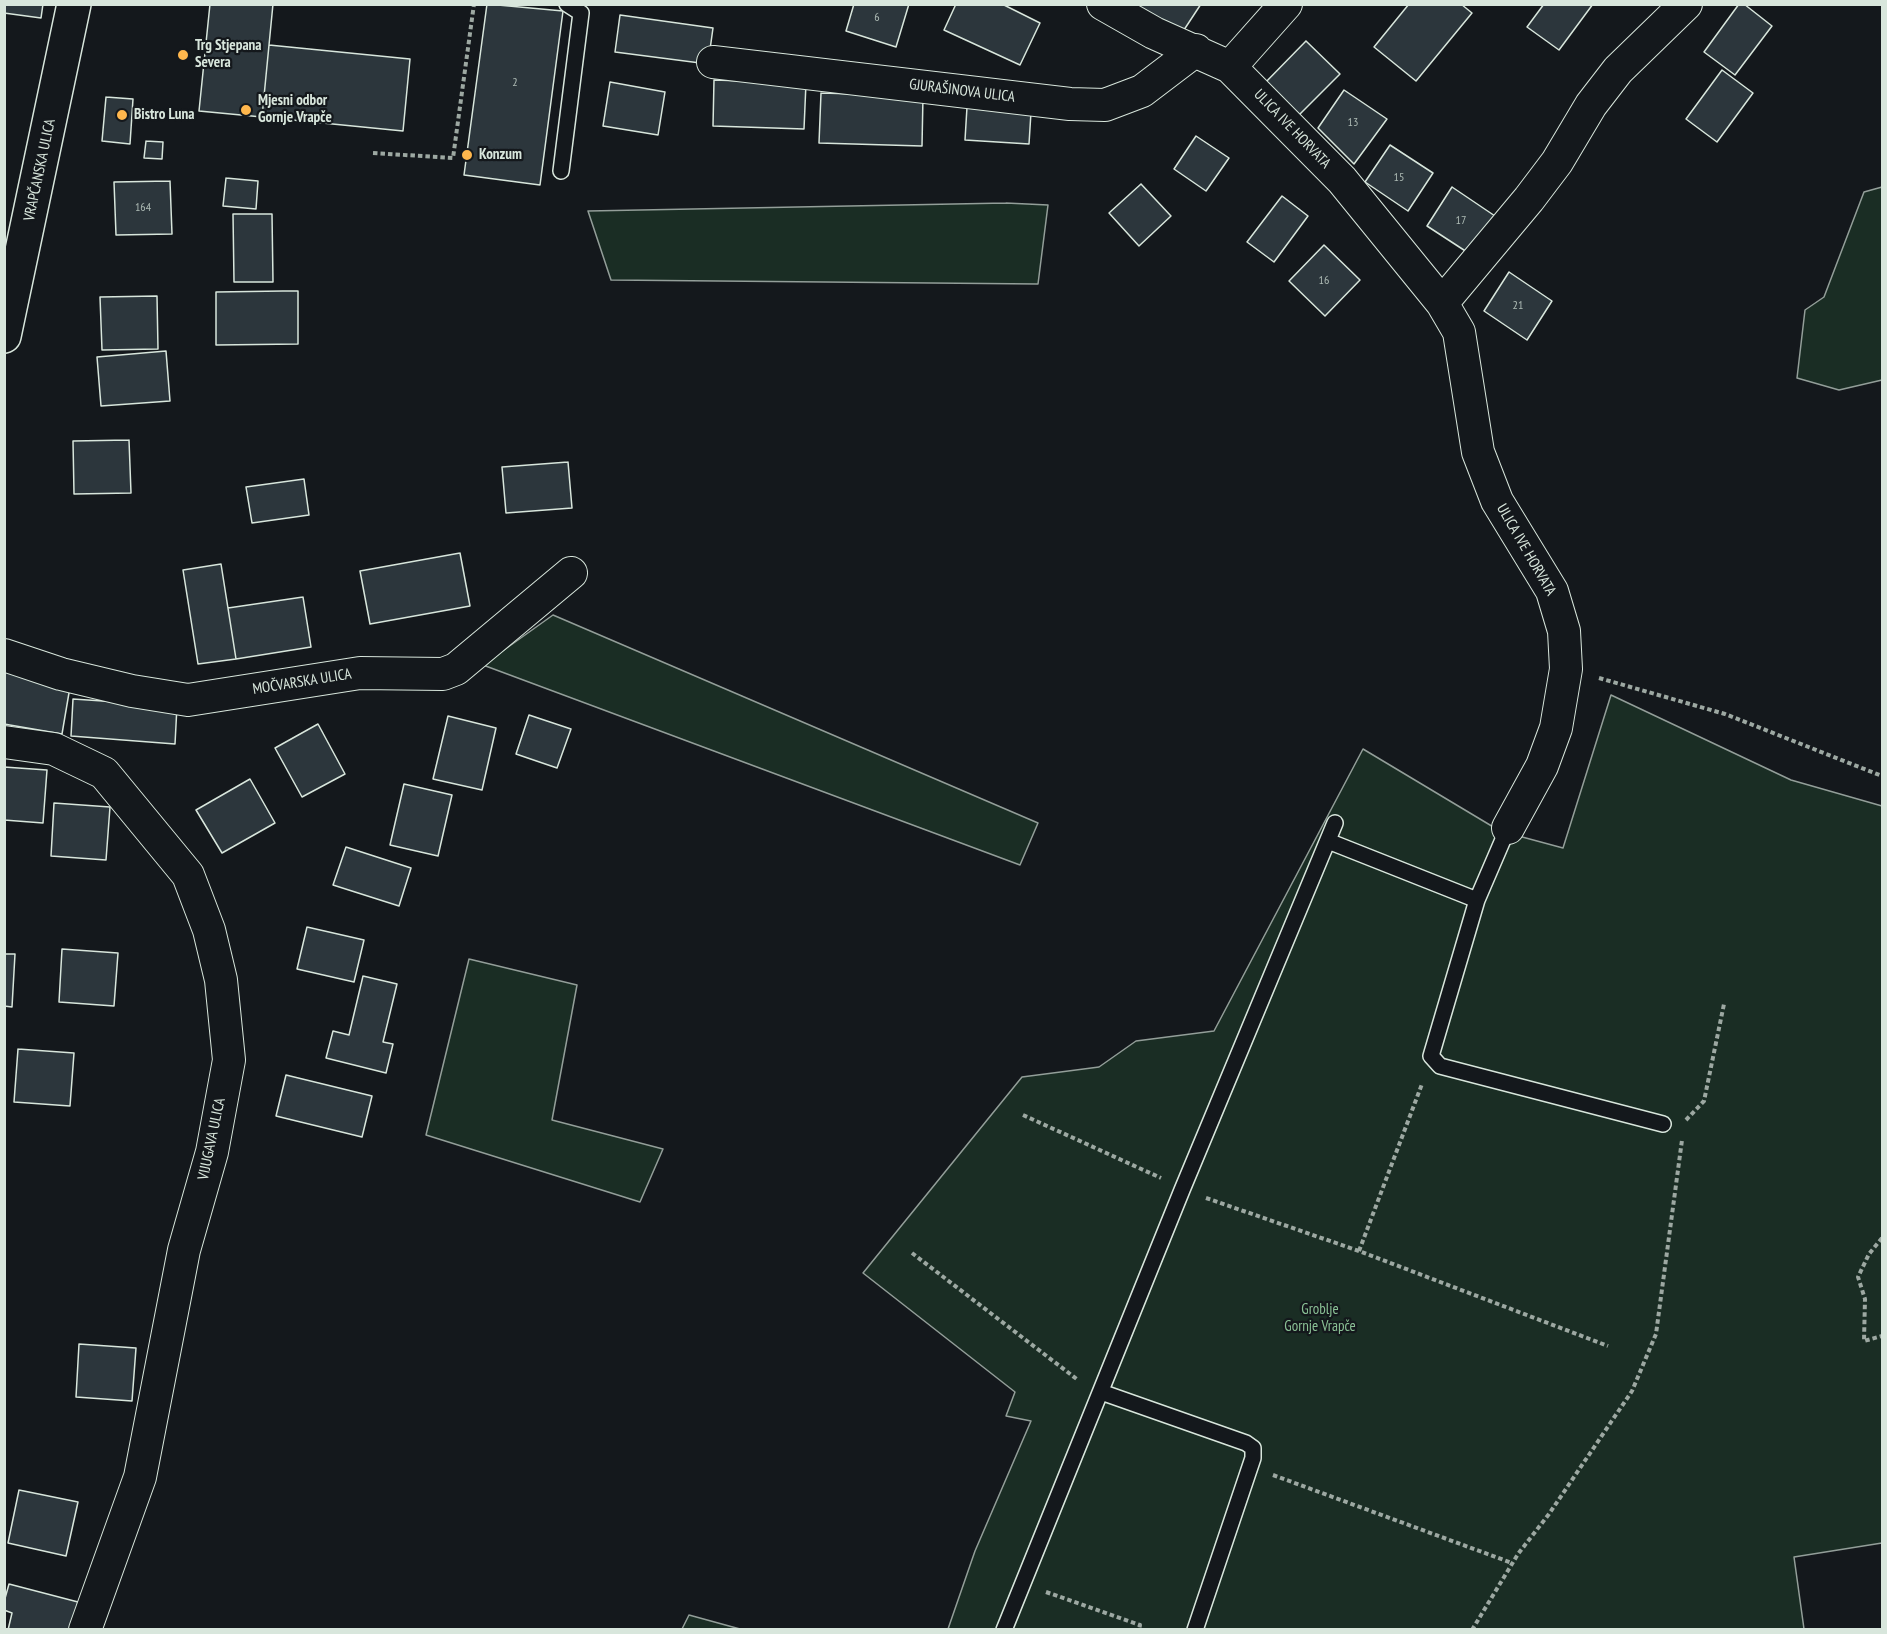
<!DOCTYPE html>
<html>
<head>
<meta charset="utf-8">
<style>
	body { margin:0 }
	#map { position:relative; width:1887px; height:1634px; overflow:hidden; background:#14181c; font-family:"PT Sans Narrow",sans-serif }
	canvas { display:block }
	.frame { position:absolute; inset:0; border:6px solid #d8e6dc; pointer-events:none }
</style>
</head>
<body>
<div id="map">
<canvas width="1887" height="1634"></canvas>
<div class="frame"></div>
</div>
<script>
const ctx = document.querySelector('canvas').getContext('2d');
ctx.lineJoin = 'round';
function fillPath(path, color) { ctx.fillStyle = color; ctx.fill(path, 'evenodd'); }
const poly = rows => new Path2D(rows.map(r => 'M' + r).join(''));
function stroke(path, color, width, dash) { ctx.strokeStyle = color; ctx.lineWidth = width; ctx.lineCap = dash ? 'butt' : 'round'; ctx.setLineDash(dash || []); ctx.stroke(path); }
function write(font, color, halo, rows, align = 'center') {
  ctx.font = font + ' "PT Sans Narrow",sans-serif'; ctx.lineWidth = 4.5; ctx.setLineDash([]); ctx.textBaseline = 'middle'; ctx.strokeStyle = halo; ctx.fillStyle = color; for (const [text, x, y, turn = 0] of rows) {
    ctx.save(); ctx.translate(x, y); ctx.rotate((+turn || 0) * Math.PI / 180); ctx.textAlign = isNaN(turn) ? turn : align; if (halo) ctx.strokeText(text, 0, 0); ctx.fillText(text, 0, 0); ctx.restore();
  }
}
const green = poly([
	[1882,187,1882,380,1839,390,1797,378,1805,310,1824,297,1864,192,1882,187],
	[1006,203,1048,205,1038,284,611,280,588,211,1006,203],
	[553,615,1038,823,1020,865,483,665,553,615],
	[1611,695,1791,780,1882,806,1882,1543,1794,1557,1804,1629,948,1629,975,1551,1031,1421,1006,1416,1015,1392,863,1273,1022,1077,1099,1067,1136,1041,1214,1031,1363,749,1500,831,1563,848,1611,695],
	[469,959,577,985,552,1120,663,1149,640,1202,426,1135,469,959],
	[689,1615,740,1629,682,1629,689,1615]
]);
fillPath(green, '#1a2d24');
stroke(green, '#939e99', 1.5);
const building = poly([
	[4,4,43,4,41,18,4,13,4,4],
	[210,4,273,4,262,117,199,111,210,4],
	[487,4,563,11,540,185,464,175,487,4],
	[854,4,909,4,896,47,846,31,854,4],
	[956,4,1002,4,1040,23,1020,65,944,30,956,4],
	[1139,4,1201,4,1178,39,1135,11,1139,4],
	[1409,4,1461,4,1472,13,1416,81,1374,47,1409,4],
	[1544,4,1593,4,1559,50,1527,27,1544,4],
	[1739,4,1744,4,1772,26,1735,75,1704,52,1739,4],
	[620,15,713,28,708,64,615,52,620,15],
	[1306,41,1340,74,1294,120,1261,87,1306,41],
	[269,45,410,59,403,131,262,117,269,45],
	[1722,70,1753,93,1717,142,1686,119,1722,70],
	[714,80,806,83,804,129,713,126,714,80],
	[610,82,665,92,658,135,603,126,610,82],
	[1344,90,1387,119,1354,164,1318,128,1344,90],
	[821,93,923,96,922,146,819,143,821,93],
	[106,97,133,99,130,144,102,141,106,97],
	[967,107,1031,112,1029,144,965,140,967,107],
	[1196,136,1229,158,1206,191,1174,169,1196,136],
	[146,141,163,142,162,159,144,158,146,141],
	[1390,145,1433,173,1408,211,1365,182,1390,145],
	[226,178,258,181,256,209,223,206,226,178],
	[170,181,172,234,116,235,114,182,170,181],
	[1141,184,1171,216,1139,246,1109,213,1141,184],
	[1452,187,1495,216,1470,254,1427,226,1452,187],
	[1282,196,1308,216,1274,262,1247,242,1282,196],
	[233,214,272,214,273,282,234,282,233,214],
	[1324,245,1360,280,1325,316,1289,281,1324,245],
	[1509,272,1552,301,1527,340,1484,311,1509,272],
	[283,291,298,291,298,344,216,345,216,292,283,291],
	[157,296,158,349,102,350,100,297,157,296],
	[166,351,170,401,101,406,97,357,166,351],
	[129,440,131,493,74,494,73,441,129,440],
	[568,462,572,508,506,513,502,467,568,462],
	[304,479,309,515,252,523,246,487,304,479],
	[460,553,470,606,370,624,360,571,460,553],
	[221,564,236,659,198,664,183,570,221,564],
	[303,597,311,647,236,659,228,608,303,597],
	[4,670,71,681,62,734,4,724,4,670],
	[73,699,177,706,175,744,71,736,73,699],
	[529,715,571,729,557,768,516,754,529,715],
	[448,716,496,728,482,790,433,779,448,716],
	[318,724,345,774,302,797,275,748,318,724],
	[4,767,47,770,43,823,4,820,4,767],
	[250,779,275,823,222,853,196,810,250,779],
	[404,784,452,795,438,856,390,845,404,784],
	[54,803,110,807,106,860,51,856,54,803],
	[346,847,411,868,399,906,333,885,346,847],
	[307,927,364,940,354,982,297,969,307,927],
	[62,949,118,953,114,1006,59,1002,62,949],
	[4,954,15,954,12,1007,4,1006,4,954],
	[363,976,397,984,383,1042,393,1044,386,1073,326,1058,333,1031,349,1035,363,976],
	[18,1049,74,1053,70,1106,14,1102,18,1049],
	[286,1075,372,1096,362,1137,276,1116,286,1075],
	[79,1344,136,1348,132,1401,76,1397,79,1344],
	[19,1490,78,1502,66,1556,8,1543,19,1490],
	[9,1584,78,1602,71,1630,8,1630,12,1613,4,1610,4,1602,9,1584]
]);
fillPath(building, '#2c363c');
stroke(building, '#d8e6dc', 1.5);
const service = poly([
	[561,171,581,13,567,4],
	[1328,841,1477,900,1508,828],
	[1477,900,1431,1056,1440,1066,1663,1124],
	[1101,1392,1246,1443,1253,1448,1253,1458,1195,1630],
	[1004,1630,1182,1190,1335,823]
]);
const minor = poly([
	[1103,4,1154,33,1230,67,1342,180,1442,303,1459,332,1478,452,1497,501,1552,591,1564,631,1566,669,1556,728,1542,766,1508,828],
	[713,62,1070,104,1105,105,1142,91,1196,50],
	[1230,67,1286,4],
	[1442,303,1529,199,1557,162,1591,105,1618,70,1686,4],
	[4,655,61,674,132,691,188,700,360,673,443,674,456,669,571,573],
	[4,742,54,749,104,773,188,875,209,930,221,980,229,1060,212,1152,184,1250,140,1477,85,1630]
]);
const secondary = poly([
	[4,336,74,4]
]);
stroke(service, '#d8e6dc', 18);
stroke(minor, '#d8e6dc', 34);
stroke(secondary, '#d8e6dc', 36);
stroke(poly([
	[373,153,453,158,474,4],
	[1599,678,1725,714,1882,776],
	[1023,1115,1161,1178],
	[1686,1120,1704,1101,1724,1004],
	[1206,1198,1359,1251,1608,1346],
	[1882,1238,1869,1254,1858,1277,1865,1299,1864,1341,1882,1336],
	[1359,1251,1422,1084],
	[912,1253,1078,1380],
	[1273,1475,1512,1563],
	[1046,1592,1140,1625,1139,1630],
	[1472,1630,1518,1554,1549,1514,1632,1391,1656,1334,1682,1140]
]), '#9da8a2', 4, [4.5, 3]);
stroke(service, '#14181c', 15);
stroke(minor, '#14181c', 32);
stroke(secondary, '#14181c', 33);
for (const [x, y, r, color] of [
	[183,55,6,"#ffb74d"],
	[246,110,6,"#ffb74d"],
	[122,115,6,"#ffb74d"],
	[467,155,6,"#ffb74d"]
]) { const dot = new Path2D(); dot.arc(x, y, r, 0, 2 * Math.PI); ctx.fillStyle = color; ctx.fill(dot); stroke(dot, '#14181c', 2); }
write('12px', '#adbab4', null, [
	["6",877,18],
	["2",515,83],
	["13",1353,123],
	["15",1399,178],
	["164",143,208],
	["17",1461,221],
	["16",1324,281],
	["21",1518,306]
]);
write('bold 15px', '#d8e6dc', '#14181c', [
	["Trg Stjepana",195,46],
	["Severa",195,63],
	["Mjesni odbor",258,101],
	["Gornje Vrapče",258,118],
	["Bistro Luna",134,115],
	["Konzum",479,155]
], 'left');
write('15px', '#d8e6dc', '#14181c', [
	["GJURAŠINOVA ULICA",962,91,7],
	["ULICA IVE HORVATA",1292,129,46],
	["VRAPČANSKA ULICA",40,170,-78],
	["ULICA IVE HORVATA",1526,550,60],
	["MOČVARSKA ULICA",302,682,-9],
	["VIJUGAVA ULICA",212,1139,-78]
]);
write('15px', '#8ac095', '#14181c', [
	["Groblje",1320,1310],
	["Gornje Vrapče",1320,1327]
]);
</script>
</body>
</html>
